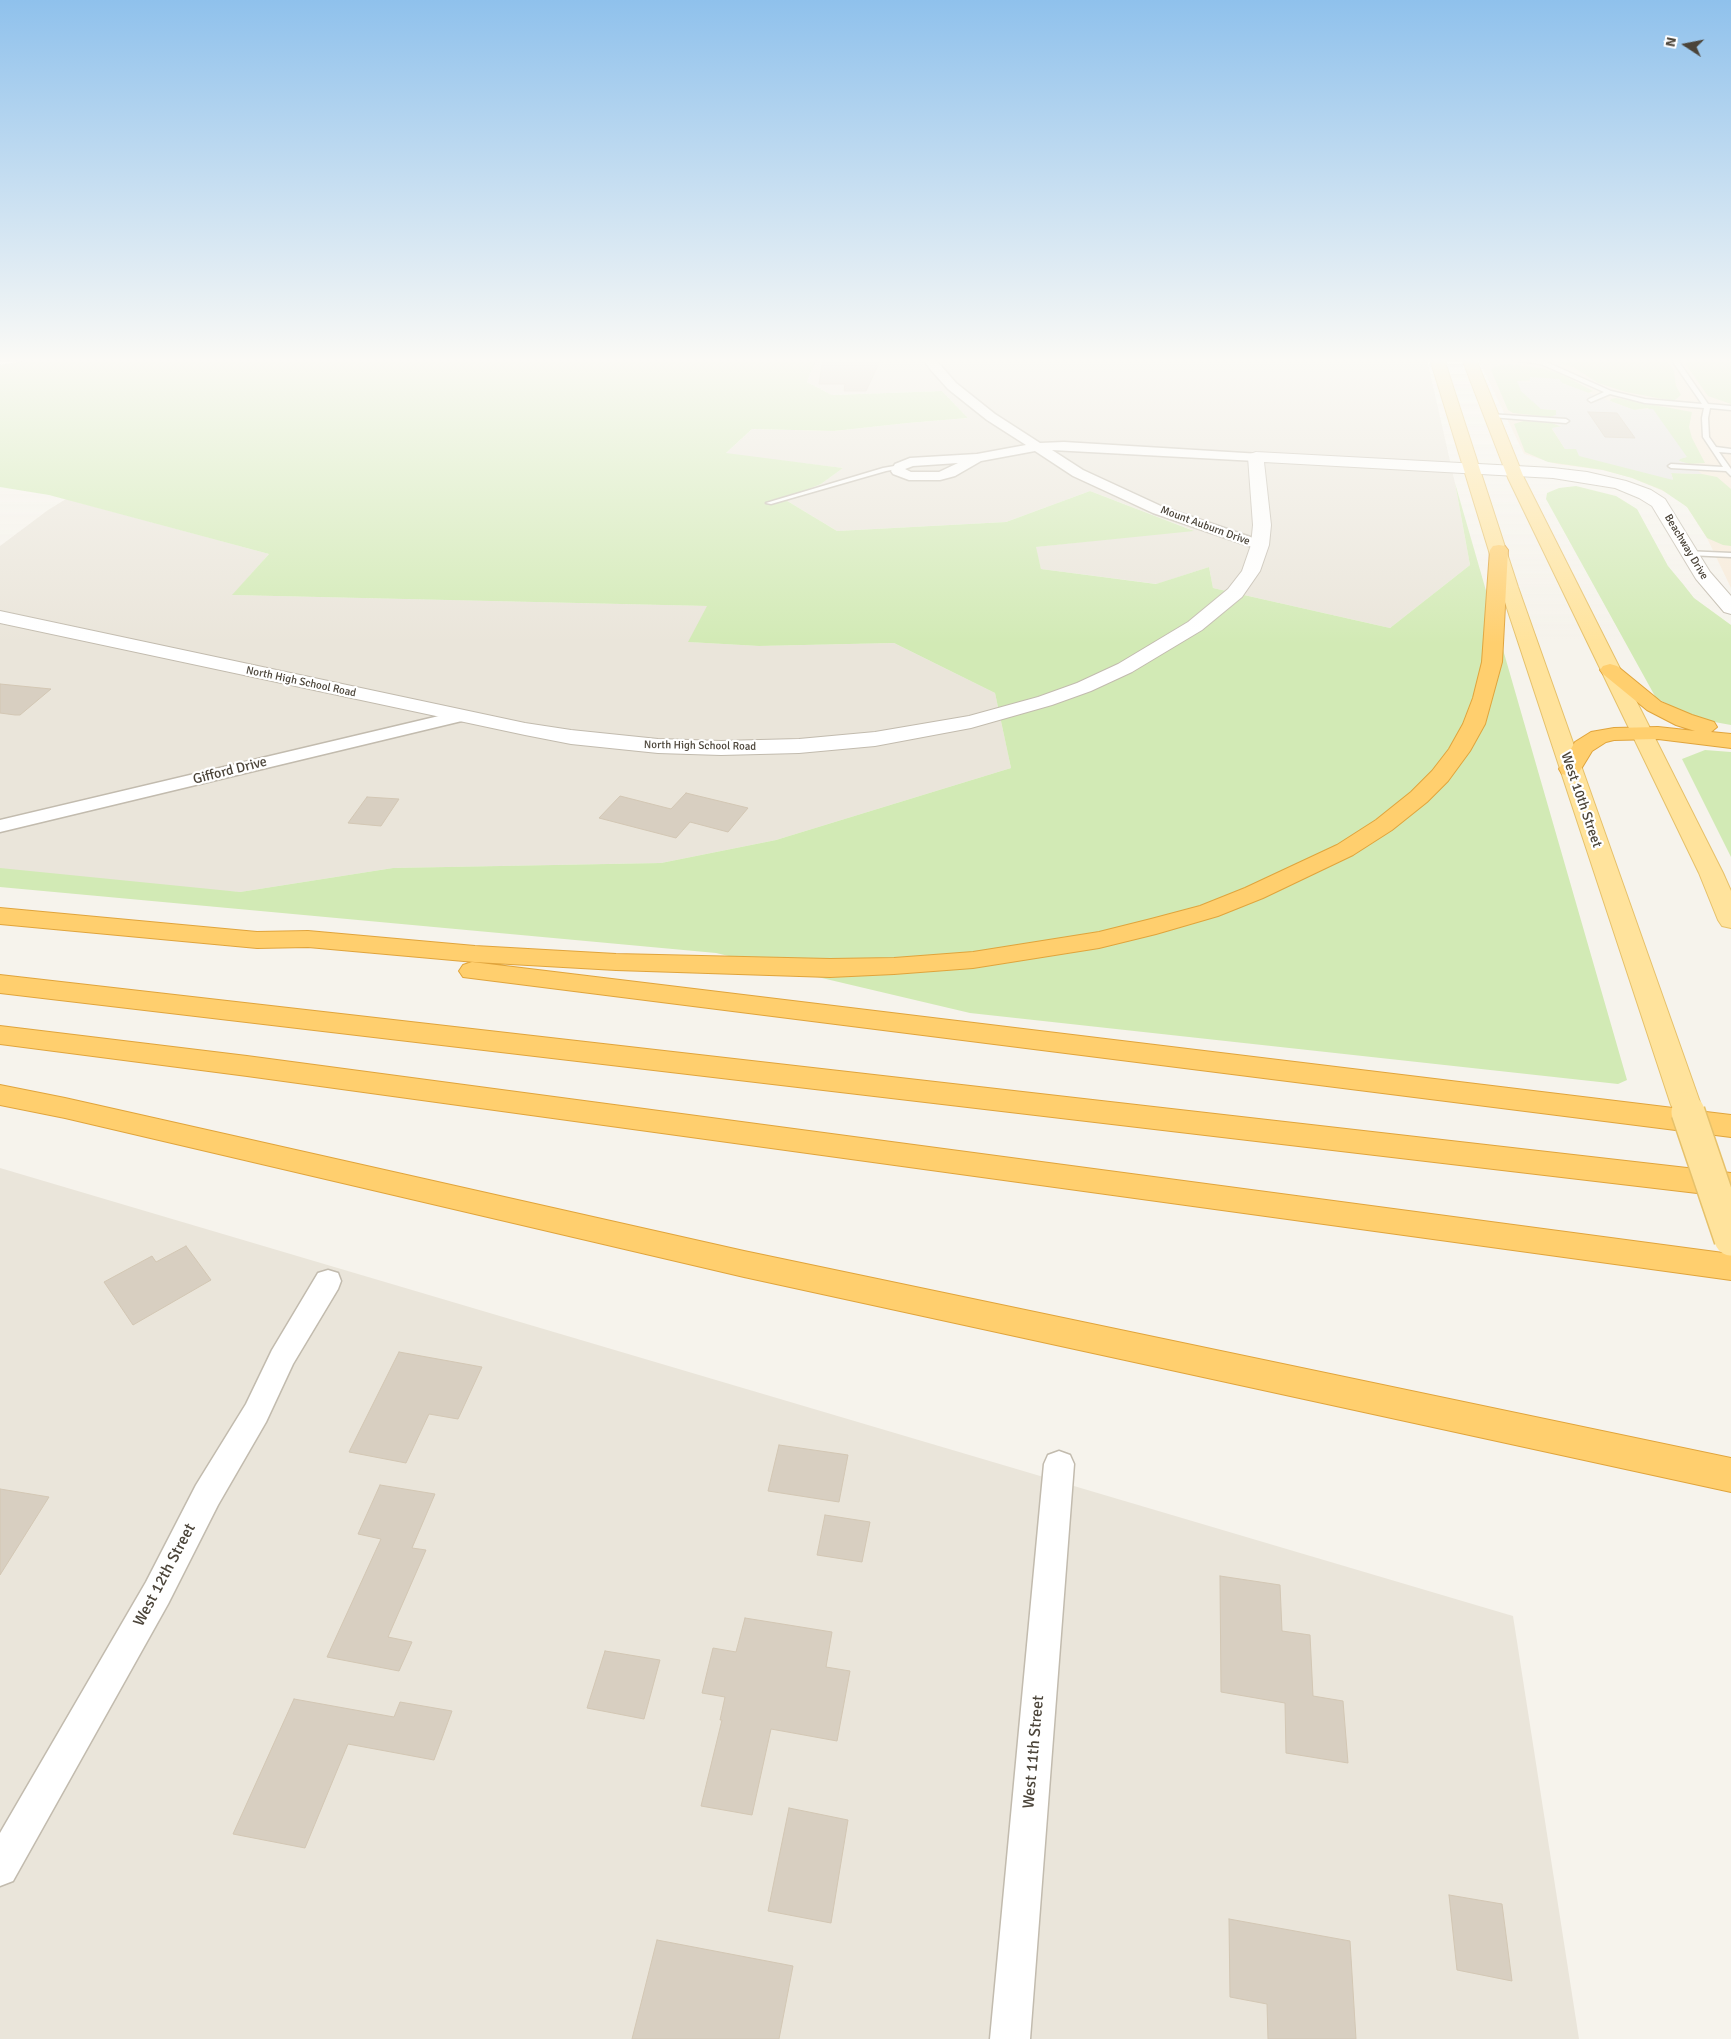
<!DOCTYPE html>
<html>
<head>
<meta charset="utf-8">
<style>
	body { margin:0 }
	#map { position:relative; width:1731px; height:2039px; overflow:hidden; background:#f6f3ec; font-family:Signika,sans-serif }
	canvas { display:block }
	.north { position:absolute; left:1661px; top:20px; width:50px; height:50px; -webkit-text-stroke:4px #fff; paint-order:stroke; rotate:281deg; font-size:14px; font-weight:700; line-height:20px; text-align:center; color:#4b4439 }
	.north::after { content:''; display:block; margin:auto; width:18px; height:22px; background:#4b4439; clip-path:polygon(50% 0,100% 100%,50% 72%,0 100%) }
</style>
</head>
<body>
<div id="map">
<canvas width="1731" height="2039"></canvas>
<div class="north">N</div>
</div>
<script>
const ctx = document.querySelector('canvas').getContext('2d');
ctx.lineJoin = 'round';
function fillPath(path, color) { ctx.fillStyle = color; ctx.fill(path, 'evenodd'); }
const poly = rows => new Path2D(rows.map(r => 'M' + r).join(''));
function stroke(path, color, width, dash) { ctx.strokeStyle = color; ctx.lineWidth = width; ctx.lineCap = dash ? 'butt' : 'round'; ctx.setLineDash(dash || []); ctx.stroke(path); }
function write(font, color, halo, rows, align = 'center') {
  ctx.font = font + ' Signika,sans-serif'; ctx.lineWidth = 4.5; ctx.setLineDash([]); ctx.textBaseline = 'middle'; ctx.strokeStyle = halo; ctx.fillStyle = color; for (const [text, x, y, turn = 0] of rows) {
    ctx.save(); ctx.translate(x, y); ctx.rotate((+turn || 0) * Math.PI / 180); ctx.textAlign = isNaN(turn) ? turn : align; if (halo) ctx.strokeText(text, 0, 0); ctx.fillText(text, 0, 0); ctx.restore();
  }
}
fillPath(poly([
	[816,359,1427,359,1455,483,1470,565,1390,628,1213,588,1209,567,1157,584,1041,569,1035,547,1192,530,1090,491,1006,522,837,531,784,499,821,484,843,468,725,454,752,429,834,431,908,423,968,418,942,391,832,395,807,382],
	[66,499,269,554,233,595,708,606,689,642,759,646,894,643,995,693,1011,768,776,840,661,863,393,868,240,892,144,887,0,869,0,546,48,510],
	[0,1168,1513,1616,1579,2039,0,2039]
]), '#eae5da');
fillPath(poly([
	[1478,359,1731,359,1731,588,1707,538,1687,507,1670,494,1632,478,1602,470,1556,464,1524,454]
]), '#f7ead8');
fillPath(poly([
	[36,359,816,359,807,382,832,395,942,391,968,418,908,423,834,431,752,429,726,453,843,468,821,484,784,499,837,531,1006,522,1090,491,1194,531,1036,547,1041,569,1156,584,1209,567,1213,588,1390,628,1470,565,1455,483,1627,1080,1618,1084,970,1013,716,953,0,887,0,868,240,892,393,868,661,863,776,840,1011,768,995,693,894,643,759,646,688,642,707,606,232,595,269,554,49,495,0,487,0,365],
	[1568,359,1666,359,1674,371,1676,386,1681,395,1675,400,1668,400,1626,392,1598,383,1573,367,1557,362],
	[1682,359,1731,359,1731,404,1708,396],
	[1509,364,1541,368,1561,374,1593,391,1588,393,1562,383,1559,379,1517,381,1541,409,1556,410,1556,415,1550,417,1513,413,1508,410,1491,370,1494,367],
	[1616,398,1692,412,1689,427,1692,438,1705,463,1689,464,1679,461,1679,459,1686,457,1648,408,1634,410,1610,401,1611,399],
	[1523,421,1552,423,1562,427,1552,429,1565,449,1576,449,1673,479,1671,473,1702,474,1717,477,1731,489,1731,546,1723,545,1707,538,1687,507,1662,490,1632,478,1603,470,1548,462,1525,452,1514,424],
	[1576,486,1616,496,1637,509,1668,566,1683,584,1694,598,1731,625,1731,725,1709,721,1683,712,1656,698,1546,499,1547,493,1559,488],
	[1705,750,1731,752,1731,857,1682,759]
]), '#d2eab5');
fillPath(poly([
	[1530,377,1559,379,1562,383,1634,410,1653,409,1687,457,1680,459,1679,461,1689,464,1702,474,1671,473,1673,480,1579,456,1576,449,1565,449,1552,428,1562,426,1552,423,1550,417,1556,415,1556,410,1541,409,1521,391,1517,381,1530,382]
]), '#e5e3e0');
const building = poly([
	[823,359,881,359,866,391,844,391,845,384,819,384,823,359],
	[1588,412,1617,413,1635,438,1605,437,1588,412],
	[0,684,51,689,20,715,15,715,0,713,0,684],
	[686,793,748,808,728,832,690,822,676,838,599,818,620,796,671,809,686,793],
	[367,797,399,799,381,826,348,823,367,797],
	[186,1246,211,1280,133,1325,104,1282,152,1256,156,1262,186,1246],
	[399,1352,482,1367,458,1419,429,1414,406,1463,349,1452,399,1352],
	[779,1445,848,1455,839,1502,768,1491,779,1445],
	[380,1485,435,1494,412,1548,426,1550,388,1637,412,1642,399,1671,327,1657,381,1539,358,1534,380,1485],
	[0,1489,49,1497,0,1575,0,1489],
	[825,1515,870,1522,862,1562,817,1555,825,1515],
	[1220,1576,1280,1585,1282,1631,1310,1635,1313,1696,1343,1701,1348,1763,1286,1753,1285,1703,1221,1692,1220,1576],
	[745,1618,832,1632,826,1667,850,1671,837,1741,771,1729,752,1815,701,1806,722,1720,720,1720,725,1697,702,1693,713,1648,736,1652,745,1618],
	[605,1651,660,1660,644,1719,587,1708,605,1651],
	[294,1699,394,1717,400,1702,452,1711,434,1760,348,1744,305,1848,233,1834,294,1699],
	[789,1808,848,1820,831,1923,768,1911,789,1808],
	[1449,1895,1502,1904,1512,1981,1457,1970,1449,1895],
	[1229,1919,1350,1941,1356,2039,1268,2039,1267,2004,1230,1997,1229,1919],
	[657,1940,793,1966,779,2039,632,2039,657,1940]
]);
fillPath(building, '#d8cfc1');
stroke(building, '#d3c7b4', 1);
const service = poly([
	[1505,359,1544,361,1611,391,1645,399,1702,404,1671,359,1677,359,1708,404,1731,406,1731,410,1710,408,1708,418,1709,437,1716,447,1731,449,1731,453,1719,452,1731,469,1731,476,1726,471,1671,468,1668,466,1671,464,1723,467,1703,437,1702,418,1704,408,1645,403,1610,394,1591,402,1588,400,1589,399,1604,392,1541,364,1505,359],
	[1489,414,1566,419,1569,421,1566,423,1491,417,1489,416,1489,414],
	[900,465,903,467,902,468,886,471,771,504,766,503,883,468,900,465],
	[1685,551,1731,553,1731,557,1688,555,1684,553,1685,551]
]);
const minor = poly([
	[923,359,935,359,956,383,995,414,1040,443,1064,442,1261,454,1263,457,1256,461,1052,450,1083,470,1163,507,1265,542,1267,545,1265,548,1255,548,1153,513,1073,476,1035,451,981,461,955,476,940,480,909,480,893,474,891,471,895,464,910,458,977,454,1026,445,987,420,948,389,930,369,923,359],
	[958,463,939,472,911,472,905,469,913,466,958,463],
	[460,711,466,712,469,716,466,720,0,832,0,820,460,711],
	[328,1270,338,1273,341,1281,338,1289,293,1364,266,1422,218,1505,168,1604,13,1881,0,1886,0,1833,146,1582,196,1485,246,1404,272,1350,318,1273,328,1270],
	[1059,1451,1070,1455,1074,1464,1030,2039,990,2039,1044,1464,1048,1455,1059,1451]
]);
const tertiary = poly([
	[1256,452,1553,468,1587,472,1626,481,1651,490,1665,499,1710,572,1731,596,1731,614,1724,612,1696,579,1652,506,1639,498,1615,488,1553,478,1264,462,1271,525,1269,545,1260,571,1242,597,1202,630,1132,672,1091,691,1052,705,971,728,875,746,799,753,721,755,658,753,571,744,525,735,0,623,0,611,525,723,571,730,658,739,721,741,799,739,875,732,969,716,1038,697,1077,683,1118,664,1188,622,1228,589,1242,571,1251,545,1253,525,1248,457,1250,454,1256,452]
]);
const primary = poly([
	[1430,359,1444,359,1518,587,1701,1105,1696,1112,1686,1115,1676,1112,1671,1105,1500,587,1430,359],
	[1462,359,1476,359,1524,478,1723,873,1731,891,1731,928,1722,926,1718,920,1699,873,1508,478,1462,359]
]);
const motorway = poly([
	[1499,545,1505,546,1508,550,1502,662,1485,724,1470,751,1448,781,1427,802,1392,830,1353,855,1263,898,1218,916,1156,934,1099,948,973,968,894,974,830,977,616,970,475,962,308,947,257,948,0,924,0,908,257,932,308,931,475,946,616,954,830,959,894,958,973,952,1099,932,1151,919,1200,906,1245,888,1337,845,1376,820,1411,792,1432,771,1449,749,1463,724,1473,698,1482,662,1490,550,1493,546,1499,545],
	[1610,664,1617,666,1661,702,1692,715,1714,722,1717,727,1711,732,1731,734,1731,748,1658,739,1614,740,1606,742,1592,751,1578,774,1570,776,1562,774,1559,769,1575,742,1591,732,1614,728,1658,727,1695,731,1676,725,1647,710,1603,674,1600,670,1603,666,1610,664],
	[472,962,1731,1115,1731,1137,463,977,459,971,463,965,472,962],
	[0,975,1731,1173,1731,1197,0,993,0,975],
	[0,1026,247,1056,1731,1254,1731,1280,247,1076,0,1044,0,1026],
	[0,1085,65,1098,744,1251,1731,1458,1731,1492,744,1277,65,1118,0,1105,0,1085]
]);
stroke(service, '#c2bbae', 3);
stroke(minor, '#c2bbae', 3);
stroke(tertiary, '#c2bbae', 2);
stroke(primary, '#e6c16a', 2);
stroke(motorway, '#e0a43c', 2);
fillPath(service, '#fff');
fillPath(minor, '#fff');
fillPath(tertiary, '#fff');
fillPath(primary, '#ffe39c');
fillPath(motorway, '#ffcf6e');
const primaryBridgeFar1 = poly([
	[1686,1105,1689,1114]
]);
const primaryBridge = poly([
	[1688,1112,1731,1239]
]);
stroke(primaryBridgeFar1, '#e6c16a', 29, []);
stroke(primaryBridge, '#e6c16a', 36, []);
stroke(primaryBridgeFar1, '#ffe39c', 26);
stroke(primaryBridge, '#ffe39c', 33);
const sky = ctx.createLinearGradient(0, 0, 0, 644);
sky.addColorStop(0, '#8fc1ec');
sky.addColorStop(0.56, '#fbfaf6');
sky.addColorStop(1, '#fbfaf600');
ctx.fillStyle = sky;
ctx.fillRect(0, 0, 1731, 644);
write('11px', '#4b4439', '#fff', [
	["Mount Auburn Drive",1205,526,20],
	["Beachway Drive",1686,547,59],
	["North High School Road",301,682,12],
	["North High School Road",700,746,1]
]);
write('14px', '#4b4439', '#fff', [
	["Gifford Drive",230,771,-14],
	["West 10th Street",1581,800,71]
]);
write('16px', '#4b4439', '#fff', [
	["West 12th Street",165,1575,-62],
	["West 11th Street",1034,1752,-85]
]);
</script>
</body>
</html>
